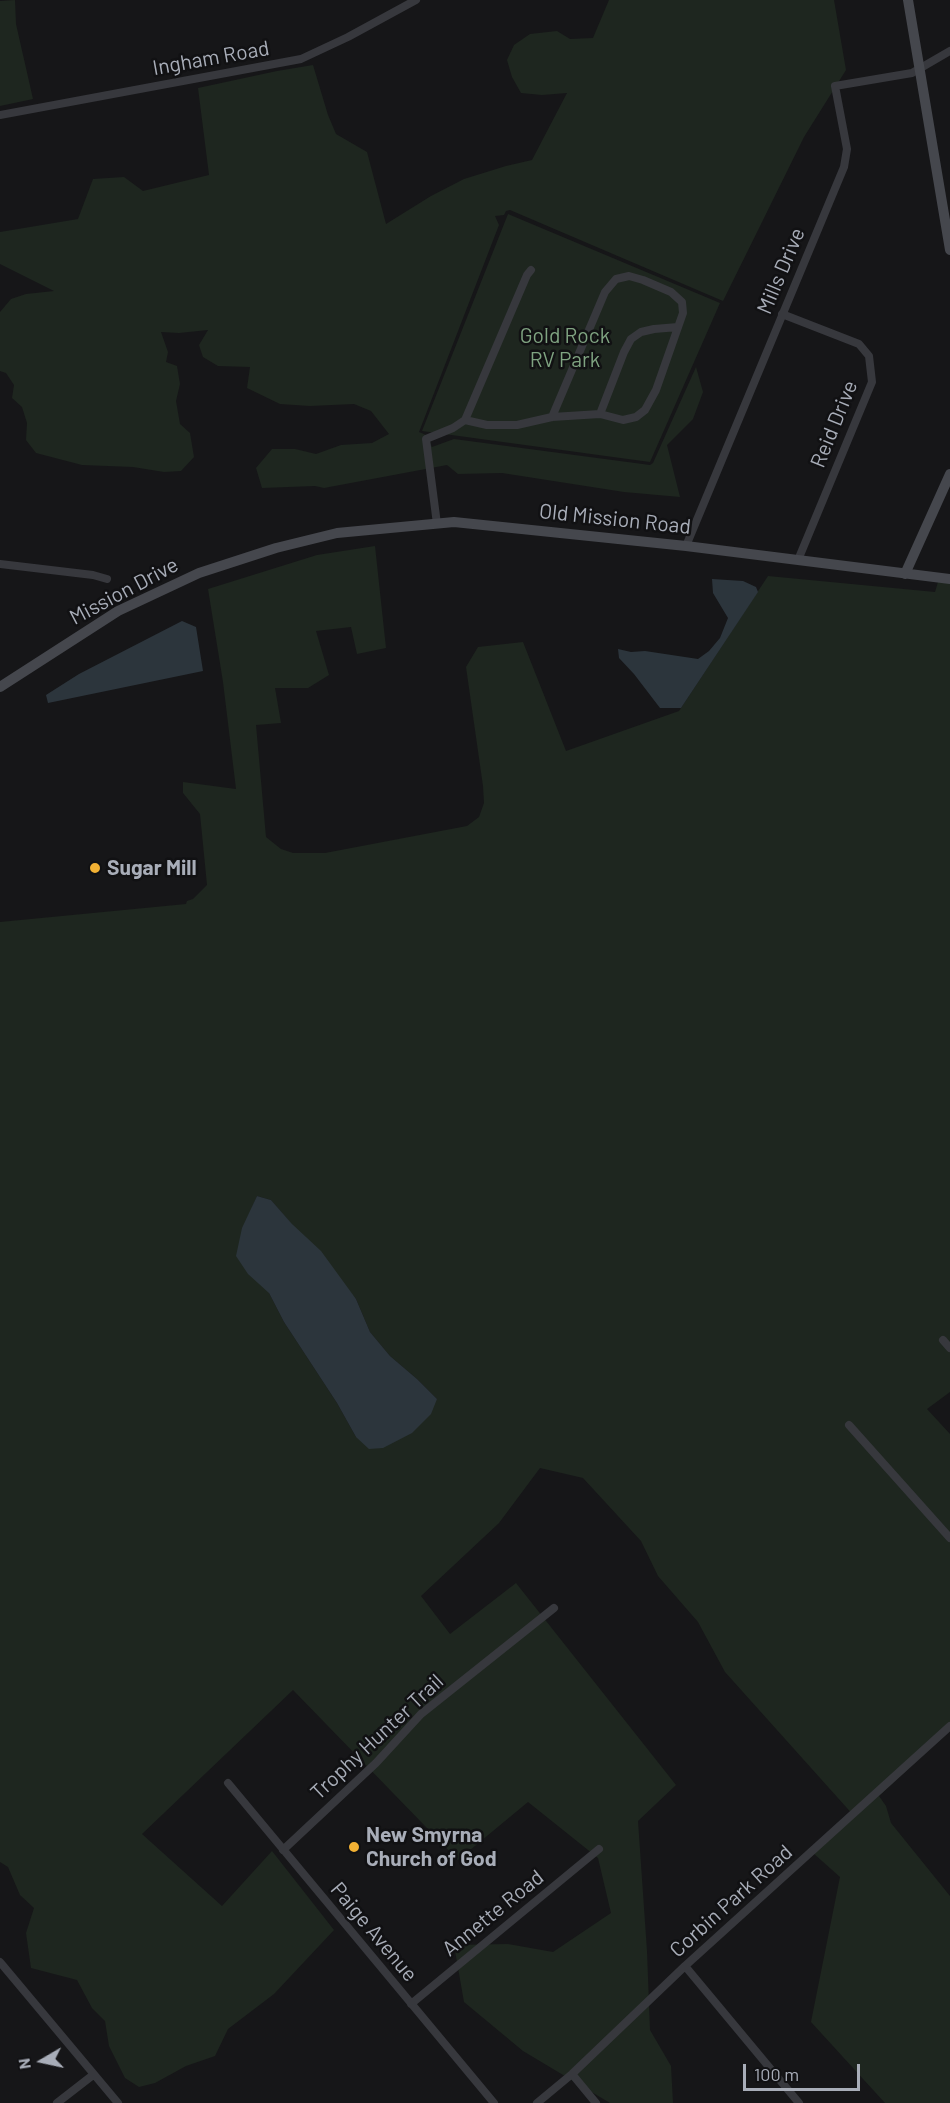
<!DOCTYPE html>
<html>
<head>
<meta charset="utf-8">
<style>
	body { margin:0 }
	#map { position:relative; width:950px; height:2103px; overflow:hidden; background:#161618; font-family:Barlow,sans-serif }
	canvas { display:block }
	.north { position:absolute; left:12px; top:2031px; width:60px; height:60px; -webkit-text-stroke:4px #111113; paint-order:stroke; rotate:261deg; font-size:16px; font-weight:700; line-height:24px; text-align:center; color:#a8adb8 }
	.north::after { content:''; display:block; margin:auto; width:21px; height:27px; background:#a8adb8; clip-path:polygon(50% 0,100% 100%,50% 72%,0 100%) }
	.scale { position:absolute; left:743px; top:2064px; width:117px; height:27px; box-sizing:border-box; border:3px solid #a8adb8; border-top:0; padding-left:8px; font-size:18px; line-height:21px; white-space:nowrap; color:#a8adb8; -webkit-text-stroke:4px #111113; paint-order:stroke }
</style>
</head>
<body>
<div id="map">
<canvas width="950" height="2103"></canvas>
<div class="north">N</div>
<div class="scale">100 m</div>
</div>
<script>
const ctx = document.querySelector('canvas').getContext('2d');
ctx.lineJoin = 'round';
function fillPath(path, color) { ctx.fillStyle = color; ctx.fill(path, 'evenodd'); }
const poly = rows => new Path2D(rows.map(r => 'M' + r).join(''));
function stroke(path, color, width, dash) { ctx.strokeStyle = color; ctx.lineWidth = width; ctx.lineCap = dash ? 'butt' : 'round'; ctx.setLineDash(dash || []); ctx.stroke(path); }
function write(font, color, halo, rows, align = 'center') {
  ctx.font = font + ' Barlow,sans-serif'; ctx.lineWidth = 5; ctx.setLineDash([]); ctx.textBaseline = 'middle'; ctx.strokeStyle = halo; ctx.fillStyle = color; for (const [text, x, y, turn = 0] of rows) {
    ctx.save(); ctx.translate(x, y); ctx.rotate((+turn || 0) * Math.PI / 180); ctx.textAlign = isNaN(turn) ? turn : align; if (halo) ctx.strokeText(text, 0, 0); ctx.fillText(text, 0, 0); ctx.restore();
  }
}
fillPath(poly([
	[15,0,16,24,33,99,0,106,0,1],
	[609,0,834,0,846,70,804,137,723,301,510,210,506,211,504,215,495,216,499,225,419,432,426,435,432,447,454,439,650,465,653,463,696,367,703,392,693,419,667,445,680,497,624,492,502,473,458,474,447,465,324,488,315,486,262,488,256,468,272,449,295,449,316,454,341,445,372,443,389,434,371,411,354,404,310,406,280,404,247,388,250,367,218,366,203,357,199,345,208,330,179,333,161,332,168,352,166,362,177,366,180,384,176,401,180,424,190,433,194,457,181,471,164,472,133,467,82,465,36,453,26,440,27,423,22,407,12,398,14,385,6,373,0,371,0,312,11,299,26,294,54,291,0,264,0,232,78,219,93,179,124,177,143,191,209,175,198,88,277,71,313,65,328,115,336,134,367,152,386,224,431,196,464,179,506,166,532,160,567,93,542,95,521,93,512,77,507,60,514,45,530,34,557,31,570,39,593,38],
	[508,214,720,303,650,462,422,431],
	[375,546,386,648,357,654,351,627,316,631,329,675,308,688,275,688,281,723,256,725,266,837,281,849,293,853,325,853,467,826,479,817,484,803,483,786,466,667,478,647,523,642,566,751,679,711,768,576,935,592,938,582,950,583,950,1392,927,1409,950,1434,950,1730,879,1796,886,1806,891,1823,950,1896,950,2103,885,2103,811,2022,840,1877,813,1853,855,1817,725,1672,698,1622,658,1576,641,1541,583,1478,540,1468,499,1523,421,1596,450,1634,516,1583,676,1785,638,1821,647,1951,650,2030,671,2066,673,2103,610,2103,523,2051,464,2002,454,1945,508,1944,553,1952,611,1913,598,1858,528,1802,458,1860,293,1690,142,1834,222,1906,272,1851,334,1930,274,1994,228,2029,215,2056,186,2066,155,2083,139,2087,125,2078,109,2046,105,2021,92,2008,77,1980,31,1968,26,1933,34,1908,20,1895,8,1867,0,1862,0,922,186,904,187,901,193,899,207,885,200,814,183,793,183,782,236,789,223,682,208,589,317,555],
	[257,1196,271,1200,356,1299,370,1332,390,1356,417,1379,437,1399,356,1437,337,1403,284,1322,269,1293,252,1208]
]), '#1e261f');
fillPath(poly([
	[712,579,743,581,756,587,758,592,681,708,660,708,634,674,619,658,618,649,631,652,645,651,698,659,709,651,720,638,728,618,713,593],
	[182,621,196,627,203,671,48,703,46,695,79,674],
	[257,1196,271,1200,292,1224,321,1251,356,1299,370,1332,390,1356,417,1379,437,1399,431,1414,412,1433,383,1448,369,1449,356,1437,337,1403,284,1322,269,1293,248,1274,236,1256,242,1228]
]), '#2c353c');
stroke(poly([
	[0,115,301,59,348,37,416,0],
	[782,314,859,344,869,356,872,382,798,560],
	[600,414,624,352,631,339,641,332,654,329,678,327],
	[465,420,487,425,517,425,552,417,600,414,623,420,636,417,645,410,656,390,683,313,682,302,671,292,643,280,629,276,616,279,605,292,552,417],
	[437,524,426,439,453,428,465,420,527,275,531,270],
	[686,546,844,167,847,149,835,86,912,73,950,51],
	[0,564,93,575,107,579],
	[943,1340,950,1348],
	[849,1425,950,1538],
	[228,1783,494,2103],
	[283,1850,376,1763,421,1714,554,1608],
	[0,1962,118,2103],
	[685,1966,799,2103],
	[411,2004,599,1849],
	[572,2074,596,2103],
	[57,2103,93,2075],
	[537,2103,572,2074,685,1966,950,1726]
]), '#37383d', 8);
stroke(poly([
	[908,0,950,250],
	[905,574,950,474],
	[0,687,118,611,199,573,276,548,337,533,454,522,686,546,950,579]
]), '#45474d', 10);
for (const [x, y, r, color] of [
	[95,868,6,"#f2b134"],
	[354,1847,6,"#f2b134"]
]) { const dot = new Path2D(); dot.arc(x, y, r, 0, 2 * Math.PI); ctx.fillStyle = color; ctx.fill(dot); stroke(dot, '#111113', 2); }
write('21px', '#a8adb8', '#111113', [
	["Ingham Road",211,58,-10],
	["Mills Drive",781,271,-67],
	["Reid Drive",834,424,-68],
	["Old Mission Road",615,519,6],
	["Mission Drive",124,591,-28],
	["Trophy Hunter Trail",377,1737,-43],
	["Corbin Park Road",731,1901,-42],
	["Annette Road",493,1913,-39],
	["Paige Avenue",374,1932,50]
]);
write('21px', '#7fa381', '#111113', [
	["Gold Rock",565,336],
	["RV Park",565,360]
]);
write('bold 21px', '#a8adb8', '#111113', [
	["Sugar Mill",107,868],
	["New Smyrna",366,1835],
	["Church of God",366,1859]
], 'left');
</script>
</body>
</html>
